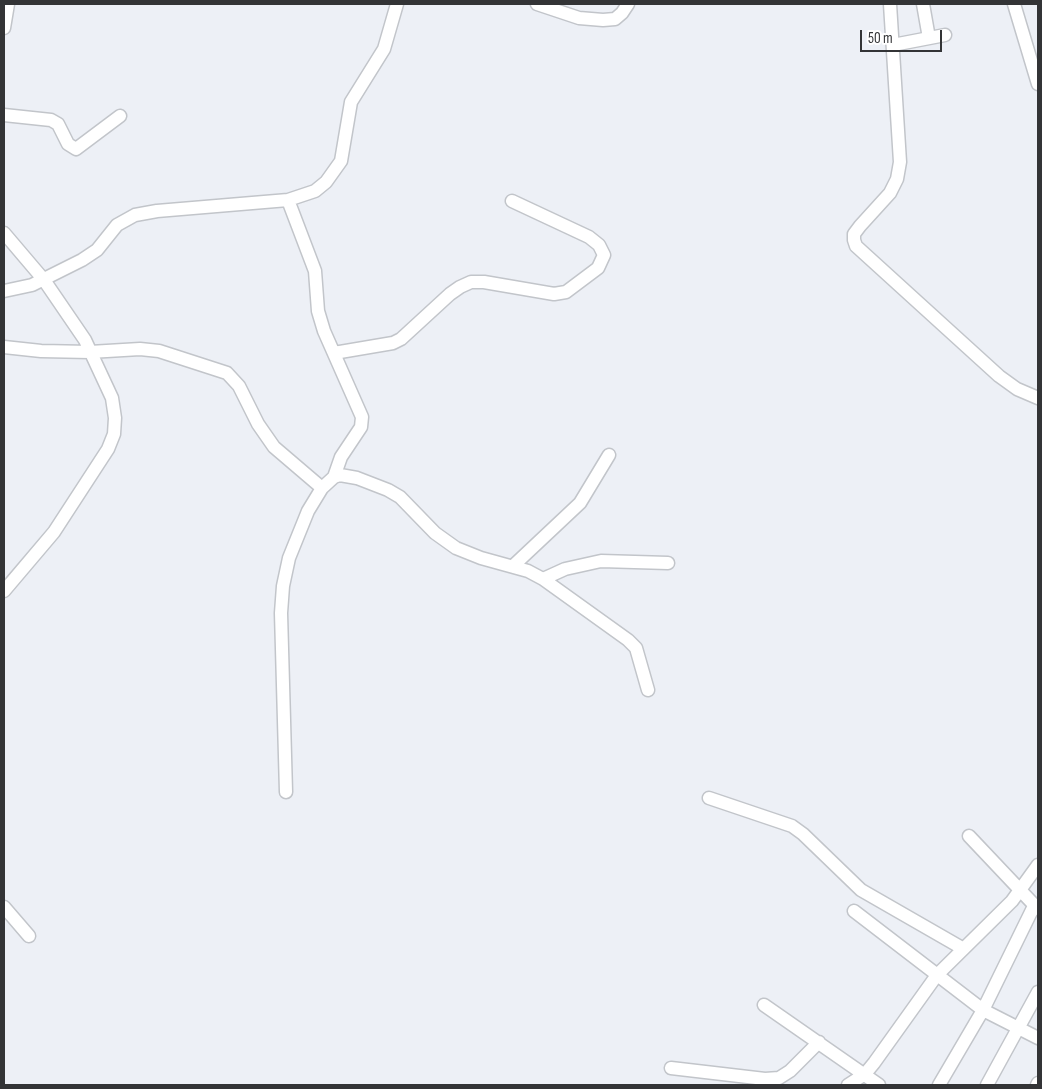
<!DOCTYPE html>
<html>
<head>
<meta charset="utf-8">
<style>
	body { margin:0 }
	#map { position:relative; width:1042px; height:1089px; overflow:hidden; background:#edf0f6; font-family:"Sofia Sans Condensed",sans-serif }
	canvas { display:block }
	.frame { position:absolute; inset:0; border:5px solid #333436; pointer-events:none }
	.scale { position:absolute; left:860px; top:30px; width:82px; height:22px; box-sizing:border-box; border:2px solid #333436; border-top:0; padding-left:6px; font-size:15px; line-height:18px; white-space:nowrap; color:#333436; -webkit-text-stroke:4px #fff; paint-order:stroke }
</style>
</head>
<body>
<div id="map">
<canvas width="1042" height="1089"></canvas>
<div class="frame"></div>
<div class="scale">50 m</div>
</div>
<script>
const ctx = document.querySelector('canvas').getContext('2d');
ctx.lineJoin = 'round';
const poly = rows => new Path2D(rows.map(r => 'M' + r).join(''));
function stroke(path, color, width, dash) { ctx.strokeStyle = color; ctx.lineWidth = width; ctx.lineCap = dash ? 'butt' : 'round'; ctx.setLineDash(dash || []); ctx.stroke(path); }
const street = poly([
	[537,4,579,18,603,20,615,19,622,13,628,4],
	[890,4,900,162,897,179,890,193,860,226,854,234,854,240,856,246,999,376,1017,389,1038,398],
	[923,4,929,38],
	[1014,4,1038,84],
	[4,28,8,4],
	[893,45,945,35],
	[4,115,51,120,58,124,68,144,76,149,120,116],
	[288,200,315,271,318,311,324,331,362,417,361,427,341,457,334,477],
	[4,233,44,280,85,340,112,398,115,418,114,434,108,449,54,532,4,591],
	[4,291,32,285,82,260,97,250,117,225,135,215,157,211,288,200,315,191,326,182,341,161,351,102,384,49,397,4],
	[4,347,41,351,90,352,140,349,159,351,227,373,239,386,258,424,274,447,322,488],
	[334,353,393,343,401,339,450,294,460,287,471,282,484,282,554,294,566,292,598,268,604,255,599,245,589,237,512,201],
	[513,566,580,503,609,455],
	[543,579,565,569,601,561,668,563],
	[286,792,281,613,283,586,289,558,308,511,322,488,334,477,340,475,357,478,388,490,400,497,435,533,456,548,481,558,528,571,543,579,628,640,636,648,648,690],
	[709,798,792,826,803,834,861,890,962,948],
	[969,836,1038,909],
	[4,907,29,936],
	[854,911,983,1010,1038,1038],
	[764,1005,879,1085],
	[671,1068,765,1079,779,1078,790,1071,819,1042],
	[848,1085,865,1074,874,1063,937,975,1012,901,1038,865],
	[939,1085,983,1010,1034,906],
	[987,1085,1038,992],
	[1037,1085,1038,1083]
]);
stroke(street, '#c2c5ca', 15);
stroke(street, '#fff', 12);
</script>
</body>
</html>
